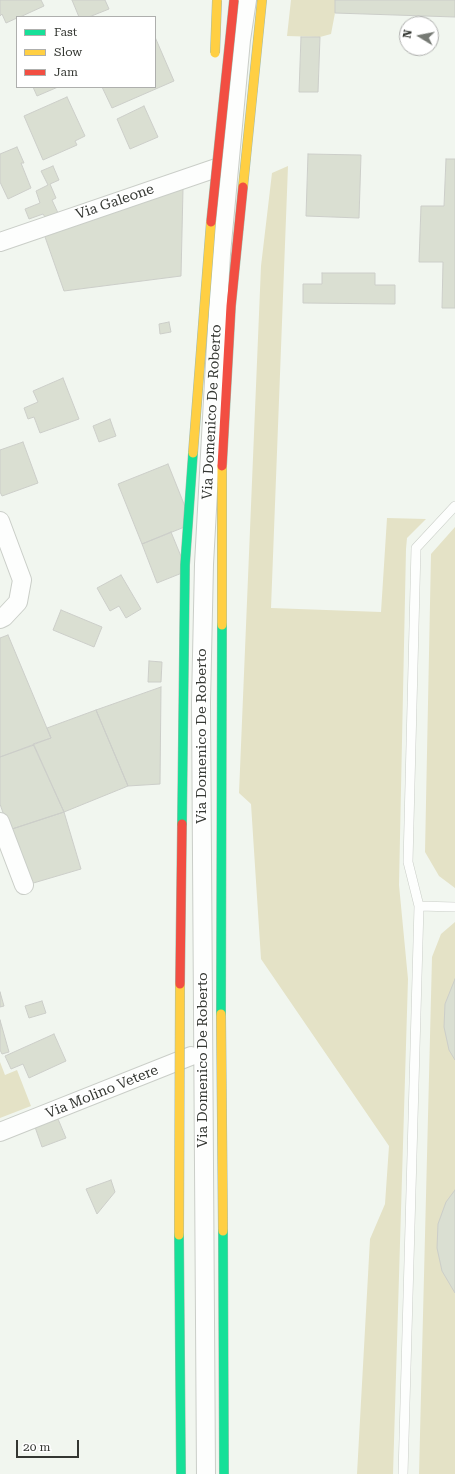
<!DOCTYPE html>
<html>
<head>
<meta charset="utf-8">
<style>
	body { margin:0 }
	#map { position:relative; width:455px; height:1474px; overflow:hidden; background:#f1f6ef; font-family:"Roboto Serif",serif }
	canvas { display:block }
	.legend { position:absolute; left:16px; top:16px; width:140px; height:72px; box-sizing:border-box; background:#fff; border:1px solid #aeafad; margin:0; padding:5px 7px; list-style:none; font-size:12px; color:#343732 }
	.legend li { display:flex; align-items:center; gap:8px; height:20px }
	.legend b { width:20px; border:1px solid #aeafad }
	.north { position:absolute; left:399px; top:16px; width:40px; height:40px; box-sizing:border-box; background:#fff; border:1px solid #aeafad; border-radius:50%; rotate:280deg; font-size:11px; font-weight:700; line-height:16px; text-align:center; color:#343732 }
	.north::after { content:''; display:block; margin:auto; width:14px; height:18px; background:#767a74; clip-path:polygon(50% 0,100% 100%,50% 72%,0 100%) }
	.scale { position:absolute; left:16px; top:1440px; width:63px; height:18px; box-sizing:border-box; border:2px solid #343732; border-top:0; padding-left:5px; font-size:12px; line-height:14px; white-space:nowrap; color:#343732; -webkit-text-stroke:3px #fff; paint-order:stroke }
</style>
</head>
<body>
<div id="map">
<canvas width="455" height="1474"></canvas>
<ul class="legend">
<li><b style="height:5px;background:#16e098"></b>Fast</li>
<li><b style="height:5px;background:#ffcf43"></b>Slow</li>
<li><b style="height:5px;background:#f24e42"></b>Jam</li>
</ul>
<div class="north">N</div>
<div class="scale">20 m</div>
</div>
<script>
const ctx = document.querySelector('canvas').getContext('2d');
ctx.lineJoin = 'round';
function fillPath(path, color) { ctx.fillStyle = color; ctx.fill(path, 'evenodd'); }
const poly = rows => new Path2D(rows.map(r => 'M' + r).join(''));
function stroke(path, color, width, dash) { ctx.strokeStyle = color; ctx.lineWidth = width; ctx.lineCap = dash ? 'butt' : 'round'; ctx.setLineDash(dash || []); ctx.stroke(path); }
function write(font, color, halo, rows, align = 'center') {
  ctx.font = font + ' "Roboto Serif",serif'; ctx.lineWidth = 3; ctx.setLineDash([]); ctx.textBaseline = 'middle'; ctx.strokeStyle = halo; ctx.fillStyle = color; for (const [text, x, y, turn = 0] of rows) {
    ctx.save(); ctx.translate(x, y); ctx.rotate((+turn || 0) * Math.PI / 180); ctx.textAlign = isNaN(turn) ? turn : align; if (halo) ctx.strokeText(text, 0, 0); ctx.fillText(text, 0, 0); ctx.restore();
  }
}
fillPath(poly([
	[291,0,336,0,335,13,331,34,320,37,287,36],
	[288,166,271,608,381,612,387,518,426,519,407,538,406,549,399,885,408,979,393,1474,357,1474,370,1239,385,1204,389,1146,261,959,251,804,239,793,261,266,272,173],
	[455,527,455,888,439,876,425,852,431,554],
	[455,922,455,1474,419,1474,432,957,441,934],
	[0,1062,5,1075,17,1070,31,1106,0,1118]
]), '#e4e2c6');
const building = poly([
	[0,0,41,0,44,6,20,17,17,17,17,18,6,23,2,14,0,16,0,0],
	[72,0,105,0,109,9,89,17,79,17,72,0],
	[335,0,455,0,455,17,335,13,335,0],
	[155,37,174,81,112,108,102,87,155,87,155,37],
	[301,37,320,37,318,92,299,92,301,37],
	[33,87,58,87,37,96,33,87],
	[67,97,85,136,75,141,77,145,43,160,24,116,67,97],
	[144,106,158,137,130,149,117,119,144,106],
	[17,147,24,163,21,163,31,188,8,199,0,182,0,154,17,147],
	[308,154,361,155,359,218,306,216,308,154],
	[446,159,455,159,455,308,442,308,443,262,419,262,421,206,444,206,446,159],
	[53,166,59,180,50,184,56,198,52,200,58,213,45,217,43,214,29,219,25,209,40,203,36,191,48,185,41,171,53,166],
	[183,189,181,276,64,291,44,234,183,189],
	[322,273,375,273,375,285,395,285,395,304,303,303,303,284,322,284,322,273],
	[169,322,171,332,160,334,159,324,169,322],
	[63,378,79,419,40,433,34,417,28,419,24,408,38,402,33,391,63,378],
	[110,419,116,436,99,442,93,426,110,419],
	[23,442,38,483,2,496,0,492,0,450,23,442],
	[168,464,192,524,142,544,118,484,168,464],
	[171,532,187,571,157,583,142,544,171,532],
	[121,575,141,609,126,618,119,606,110,611,97,588,121,575],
	[61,610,102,627,94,647,53,630,61,610],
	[8,635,51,738,0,757,0,638,8,635],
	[149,661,162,662,161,682,148,682,149,661],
	[161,687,160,784,128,786,96,710,161,687],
	[96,710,128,786,64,812,33,744,51,738,47,728,96,710],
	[34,745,64,812,9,830,0,804,0,757,34,745],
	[64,812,81,869,30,884,9,830,64,812],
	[455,979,455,1060,449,1050,444,1027,445,1004,455,979],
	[0,992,4,1006,0,1007,0,992],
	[42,1001,46,1013,29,1018,25,1006,42,1001],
	[0,1020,9,1052,2,1054,0,1050,0,1020],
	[54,1034,66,1061,29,1078,23,1064,11,1069,5,1056,54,1034],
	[58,1119,66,1138,42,1147,35,1127,58,1119],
	[111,1180,115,1192,97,1214,86,1189,111,1180],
	[455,1190,455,1293,442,1271,437,1248,438,1224,446,1202,455,1190]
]);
fillPath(building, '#dadfd2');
stroke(building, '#cccec9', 1);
const lane = poly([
	[419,906,455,907],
	[403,1474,419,906,408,862,416,548,455,506]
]);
const street = poly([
	[0,242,228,164],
	[0,521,22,580,18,602,4,617,0,619],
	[0,822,24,885],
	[0,1132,191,1056],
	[206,1474,201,702,204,564,221,254,241,40,247,0]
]);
const fast = poly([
	[221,1014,222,625],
	[223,1231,224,1474]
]);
const slow = poly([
	[243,187,262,0],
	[222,625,222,466],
	[221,1014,223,1231]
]);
const jam = poly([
	[222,466,231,306,243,187]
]);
stroke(lane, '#cacec8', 10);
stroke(street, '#cacec8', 20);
stroke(fast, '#a2baab', 10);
stroke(slow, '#a2baab', 10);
stroke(jam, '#a2baab', 10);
stroke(lane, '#fdfefd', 9);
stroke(street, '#fdfefd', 18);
stroke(fast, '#16e098', 9);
stroke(slow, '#ffcf43', 9);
stroke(jam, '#f24e42', 9);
const fastBridge = poly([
	[182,824,185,565,193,453],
	[179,1235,181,1474]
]);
const slowBridge = poly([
	[215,53,217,0],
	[193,453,211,222],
	[179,1235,180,984]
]);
const jamBridge = poly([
	[211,222,234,0],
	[180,984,182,824]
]);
stroke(fastBridge, '#a2baab', 10, []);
stroke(slowBridge, '#a2baab', 10, []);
stroke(jamBridge, '#a2baab', 10, []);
stroke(fastBridge, '#16e098', 9);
stroke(slowBridge, '#ffcf43', 9);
stroke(jamBridge, '#f24e42', 9);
write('14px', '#343732', '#fff', [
	["Via Galeone",115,202,-19],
	["Via Domenico De Roberto",212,412,-87],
	["Via Domenico De Roberto",202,736,-90],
	["Via Domenico De Roberto",203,1060,-90],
	["Via Molino Vetere",102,1092,-22]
]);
</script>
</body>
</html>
